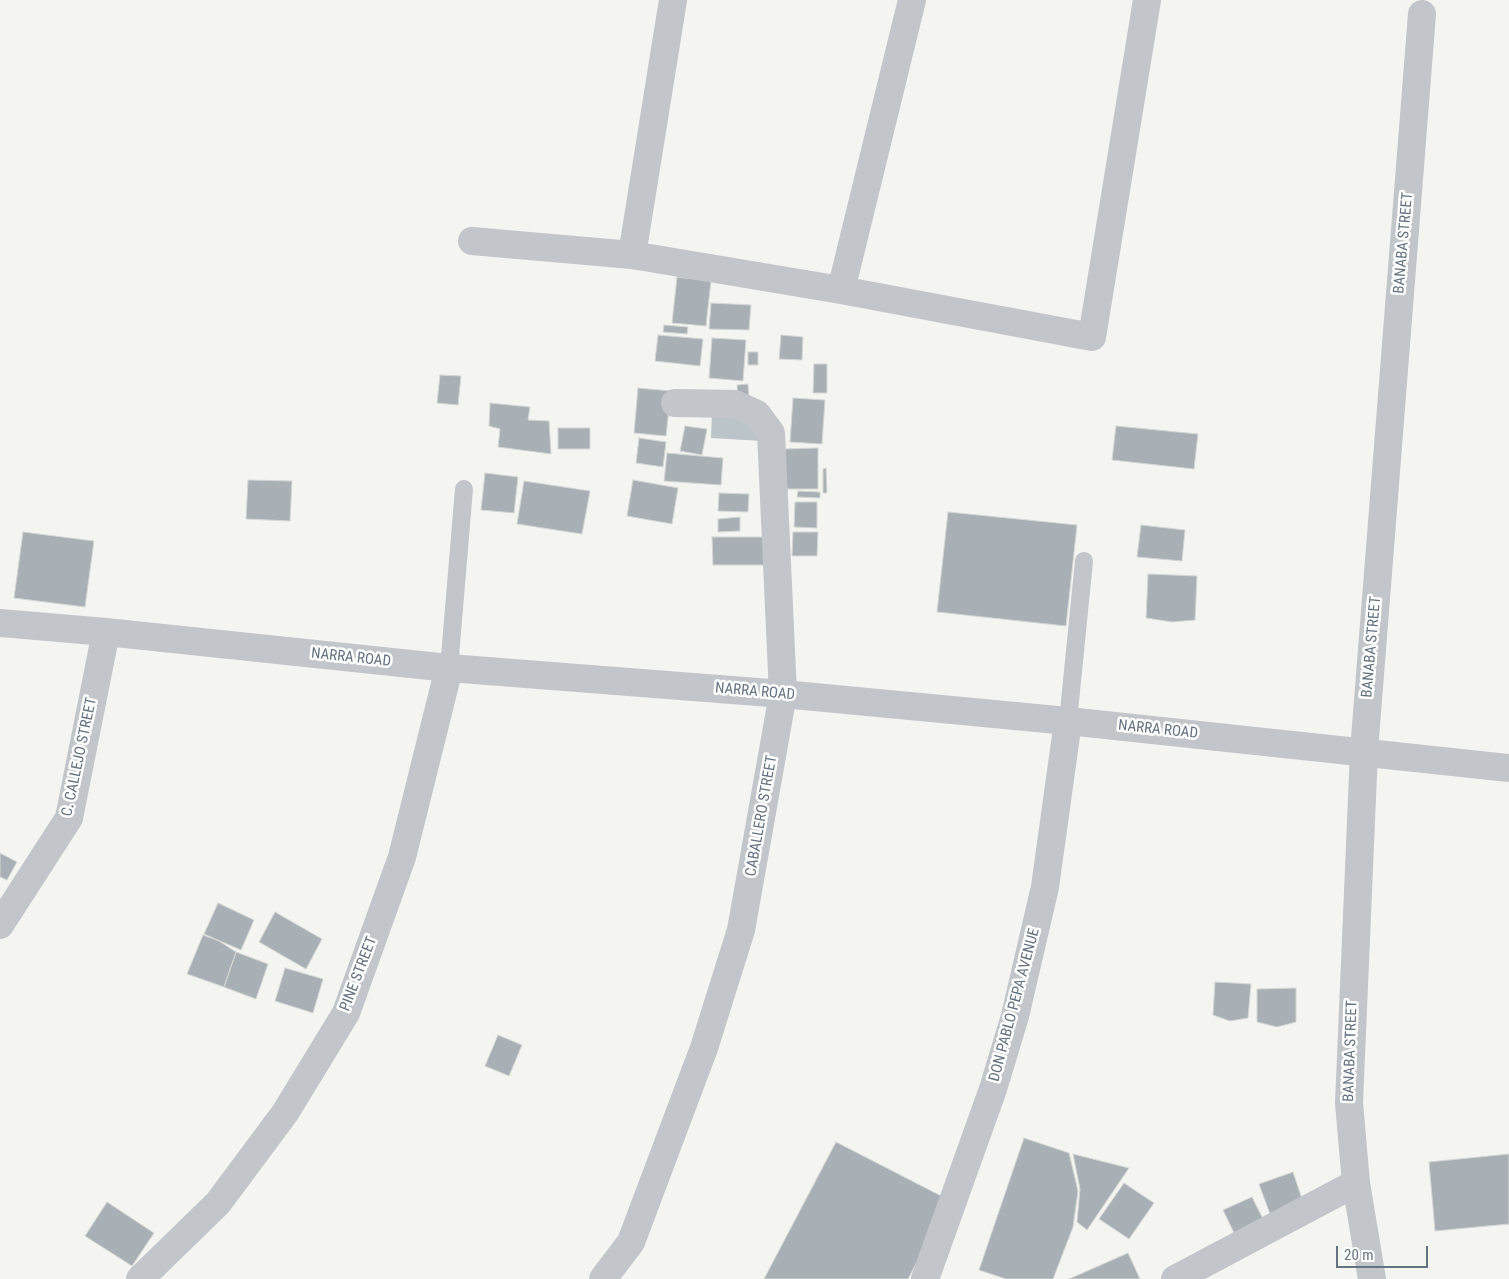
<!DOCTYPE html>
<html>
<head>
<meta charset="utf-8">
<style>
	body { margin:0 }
	#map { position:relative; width:1509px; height:1279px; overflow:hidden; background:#f4f4f1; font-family:"Roboto Condensed",sans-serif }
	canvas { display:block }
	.scale { position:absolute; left:1336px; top:1246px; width:92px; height:22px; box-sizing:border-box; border:2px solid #647281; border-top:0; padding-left:6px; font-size:15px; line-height:18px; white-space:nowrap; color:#647281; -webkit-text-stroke:4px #fff; paint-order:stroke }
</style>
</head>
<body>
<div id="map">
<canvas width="1509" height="1279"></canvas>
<div class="scale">20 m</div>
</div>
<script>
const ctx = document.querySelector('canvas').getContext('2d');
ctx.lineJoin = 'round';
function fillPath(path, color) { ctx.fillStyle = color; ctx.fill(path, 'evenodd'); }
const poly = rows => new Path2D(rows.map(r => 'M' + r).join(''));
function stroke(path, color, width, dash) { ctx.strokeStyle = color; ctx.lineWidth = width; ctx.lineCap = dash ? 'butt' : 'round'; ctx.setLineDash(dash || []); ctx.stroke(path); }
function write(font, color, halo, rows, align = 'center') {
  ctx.font = font + ' "Roboto Condensed",sans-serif'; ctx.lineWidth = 5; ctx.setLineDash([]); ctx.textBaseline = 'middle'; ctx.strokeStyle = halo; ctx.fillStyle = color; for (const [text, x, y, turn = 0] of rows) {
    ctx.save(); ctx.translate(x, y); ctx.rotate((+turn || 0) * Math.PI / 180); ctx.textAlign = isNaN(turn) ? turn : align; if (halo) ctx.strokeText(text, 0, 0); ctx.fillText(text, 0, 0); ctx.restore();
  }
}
fillPath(poly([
	[712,413,764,416,762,441,711,438]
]), '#bbc4c9');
const building = poly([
	[677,277,711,281,706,326,672,323,677,277],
	[711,303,751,305,749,330,709,329,711,303],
	[664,325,688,327,687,334,663,332,664,325],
	[658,335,703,339,700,366,655,361,658,335],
	[781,335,803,337,802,360,779,359,781,335],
	[712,338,746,340,743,381,709,378,712,338],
	[748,352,758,352,758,365,748,365,748,352],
	[814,364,827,364,827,393,813,393,814,364],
	[440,375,461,376,458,405,437,403,440,375],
	[748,384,749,399,738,400,737,385,748,384],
	[638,388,671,391,666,436,634,433,638,388],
	[793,398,825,400,822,444,790,442,793,398],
	[490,403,530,407,528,420,549,421,551,454,498,447,500,429,489,426,490,403],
	[685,426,707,429,702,455,680,451,685,426],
	[1116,426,1198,434,1194,469,1112,460,1116,426],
	[558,428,590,428,590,449,558,449,558,428],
	[639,438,666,442,663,467,636,463,639,438],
	[818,448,818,489,785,489,785,449,818,448],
	[667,453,723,458,721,485,664,481,667,453],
	[826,468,827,493,823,493,823,469,826,468],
	[485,473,518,477,514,513,481,510,485,473],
	[248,480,292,481,290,521,246,519,248,480],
	[633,480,678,488,672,524,627,516,633,480],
	[524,481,590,491,582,534,517,524,524,481],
	[798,491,820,492,820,498,797,497,798,491],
	[719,493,749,494,748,512,718,511,719,493],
	[795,502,817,502,817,528,794,527,795,502],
	[948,512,1077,525,1066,626,937,612,948,512],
	[740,517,740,531,718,532,718,519,740,517],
	[1141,525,1185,530,1182,561,1137,557,1141,525],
	[23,532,94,541,85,607,14,598,23,532],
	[793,532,818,532,817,556,792,556,793,532],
	[712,537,767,537,767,565,713,565,712,537],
	[1148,574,1197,576,1195,620,1172,622,1146,618,1148,574],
	[0,853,17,862,7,880,0,877,0,853],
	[218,903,254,920,241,950,204,934,218,903],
	[275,912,322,939,306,969,259,942,275,912],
	[203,935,219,941,236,952,224,987,187,974,203,935],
	[236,952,268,964,256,999,224,987,236,952],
	[285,968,323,979,313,1013,275,1001,285,968],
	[1215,982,1251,984,1248,1018,1230,1021,1213,1015,1215,982],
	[1296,988,1296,1022,1277,1027,1257,1022,1257,989,1296,988],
	[498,1035,522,1045,509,1076,485,1066,498,1035],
	[1024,1138,1069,1153,1078,1191,1073,1227,1053,1279,1006,1279,979,1270,1024,1138],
	[836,1142,949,1200,908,1279,764,1279,836,1142],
	[1073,1154,1129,1168,1087,1230,1077,1222,1080,1189,1073,1154],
	[1509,1154,1509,1224,1435,1231,1429,1162,1509,1154],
	[1293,1172,1303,1202,1270,1214,1259,1184,1293,1172],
	[1124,1183,1154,1203,1129,1239,1099,1219,1124,1183],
	[1252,1197,1266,1225,1237,1239,1223,1210,1252,1197],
	[107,1202,154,1233,132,1266,85,1236,107,1202],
	[1128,1253,1140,1279,1069,1279,1128,1253]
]);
fillPath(building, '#a9b0b5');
stroke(building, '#d5d6d3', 1);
stroke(poly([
	[449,668,464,489],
	[1068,721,1084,561]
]), '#c2c5c9', 18);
stroke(poly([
	[472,241,632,255,841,290,1092,337,1147,0],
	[632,255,673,0],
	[841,290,912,0],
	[0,623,106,632,449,668,783,694,1068,721,1509,768],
	[0,925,69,818,106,632],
	[140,1279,218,1203,285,1113,346,1013,402,857,449,668],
	[603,1279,631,1242,704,1048,741,930,783,694,771,433,757,414,735,404,675,403],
	[925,1279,993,1089,1015,1016,1045,887,1068,721],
	[1175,1279,1356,1183],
	[1372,1279,1356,1183,1349,1103,1364,751,1422,14]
]), '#c2c5c9', 28);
write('15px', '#647281', '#fff', [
	["BANABA STREET",1404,243,-85],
	["BANABA STREET",1372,647,-85],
	["NARRA ROAD",351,658,6],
	["NARRA ROAD",755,692,5],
	["NARRA ROAD",1158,730,6],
	["C. CALLEJO STREET",80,757,-78],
	["CABALLERO STREET",762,816,-80],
	["PINE STREET",359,974,-69],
	["DON PABLO PEPA AVENUE",1015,1005,-75],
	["BANABA STREET",1351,1051,-88]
]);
</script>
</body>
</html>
